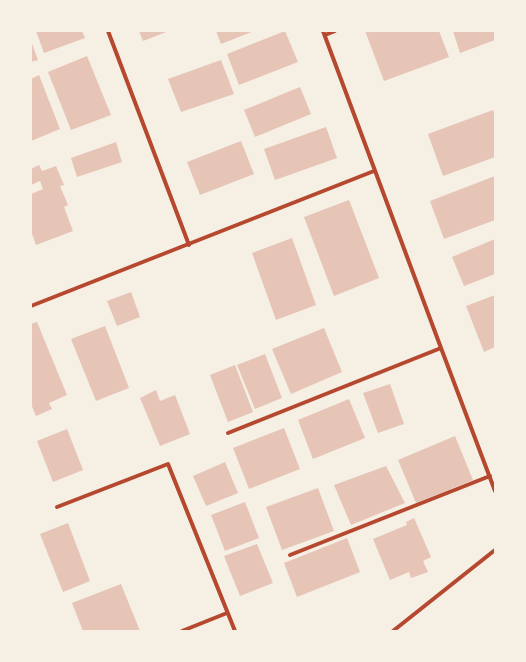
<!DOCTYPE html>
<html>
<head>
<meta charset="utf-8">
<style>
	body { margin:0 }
	#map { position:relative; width:526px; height:662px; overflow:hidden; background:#f6efe4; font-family:"Noto Sans",sans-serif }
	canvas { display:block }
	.frame { position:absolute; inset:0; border:32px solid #f6efe4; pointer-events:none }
</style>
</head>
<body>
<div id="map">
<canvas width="526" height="662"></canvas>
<div class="frame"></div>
</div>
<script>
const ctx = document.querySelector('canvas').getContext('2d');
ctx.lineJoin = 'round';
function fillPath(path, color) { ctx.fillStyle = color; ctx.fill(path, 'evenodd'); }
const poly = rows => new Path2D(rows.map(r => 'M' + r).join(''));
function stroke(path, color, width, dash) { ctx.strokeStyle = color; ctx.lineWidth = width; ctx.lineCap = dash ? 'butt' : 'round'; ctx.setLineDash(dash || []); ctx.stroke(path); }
fillPath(poly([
	[36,31,82,31,85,38,44,53],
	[139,31,169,31,143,41],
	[216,31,254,31,221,44],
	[285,31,298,62,239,85,227,54],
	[365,31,439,31,449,57,384,81],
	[453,31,495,31,495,40,460,53],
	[31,41,38,60,31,62],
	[87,56,111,115,71,130,48,72],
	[221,60,234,94,181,112,168,79],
	[39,75,60,129,31,141,31,79],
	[300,87,311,114,255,137,244,110],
	[493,110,495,115,495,157,443,176,428,134],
	[326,127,337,158,275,180,264,149],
	[241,141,254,174,200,195,187,162],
	[116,142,122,162,77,177,71,158],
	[39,165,42,171,56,166,64,185,60,186,68,205,64,207,73,231,36,245,31,231,31,194,43,189,40,181,31,185,31,169],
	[495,176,495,220,444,239,430,201],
	[349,200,379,278,334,296,304,217],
	[292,238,316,305,276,320,252,253],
	[495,239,495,274,464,286,452,257],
	[131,292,140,317,117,326,107,301],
	[495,295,495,347,484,352,466,306],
	[37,322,67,395,49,403,52,409,36,416,31,404,31,324],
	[105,326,129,388,96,401,71,339],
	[324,328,342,372,291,394,272,349],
	[265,354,282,398,255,409,237,365],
	[235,365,253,412,228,422,210,375],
	[390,384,404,424,378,433,363,393],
	[156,390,160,401,175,395,190,434,160,446,140,398],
	[349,399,365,438,313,459,298,420],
	[284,428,300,469,249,489,233,448],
	[67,429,83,470,53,482,37,441],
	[455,436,473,480,416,503,398,460],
	[225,462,238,493,206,506,193,476],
	[386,466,405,503,351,525,334,485],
	[318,488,334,531,282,550,266,507],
	[245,502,259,538,225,551,211,515],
	[414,518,431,557,423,561,428,572,411,578,409,572,390,580,373,539,407,525,406,522],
	[68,523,90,581,63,592,40,534],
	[347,538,360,572,297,597,284,563],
	[257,544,273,583,240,596,224,556],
	[121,584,140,631,83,631,72,603]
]), '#e6c5b7');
stroke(poly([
	[108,31,189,245],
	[323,31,441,348,495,491],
	[325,35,335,31],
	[31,306,374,171],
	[228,433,441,348],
	[57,507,168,464,235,631],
	[290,555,490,476],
	[182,631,227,613],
	[393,631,495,550]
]), '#b5482f', 4);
</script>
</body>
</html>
